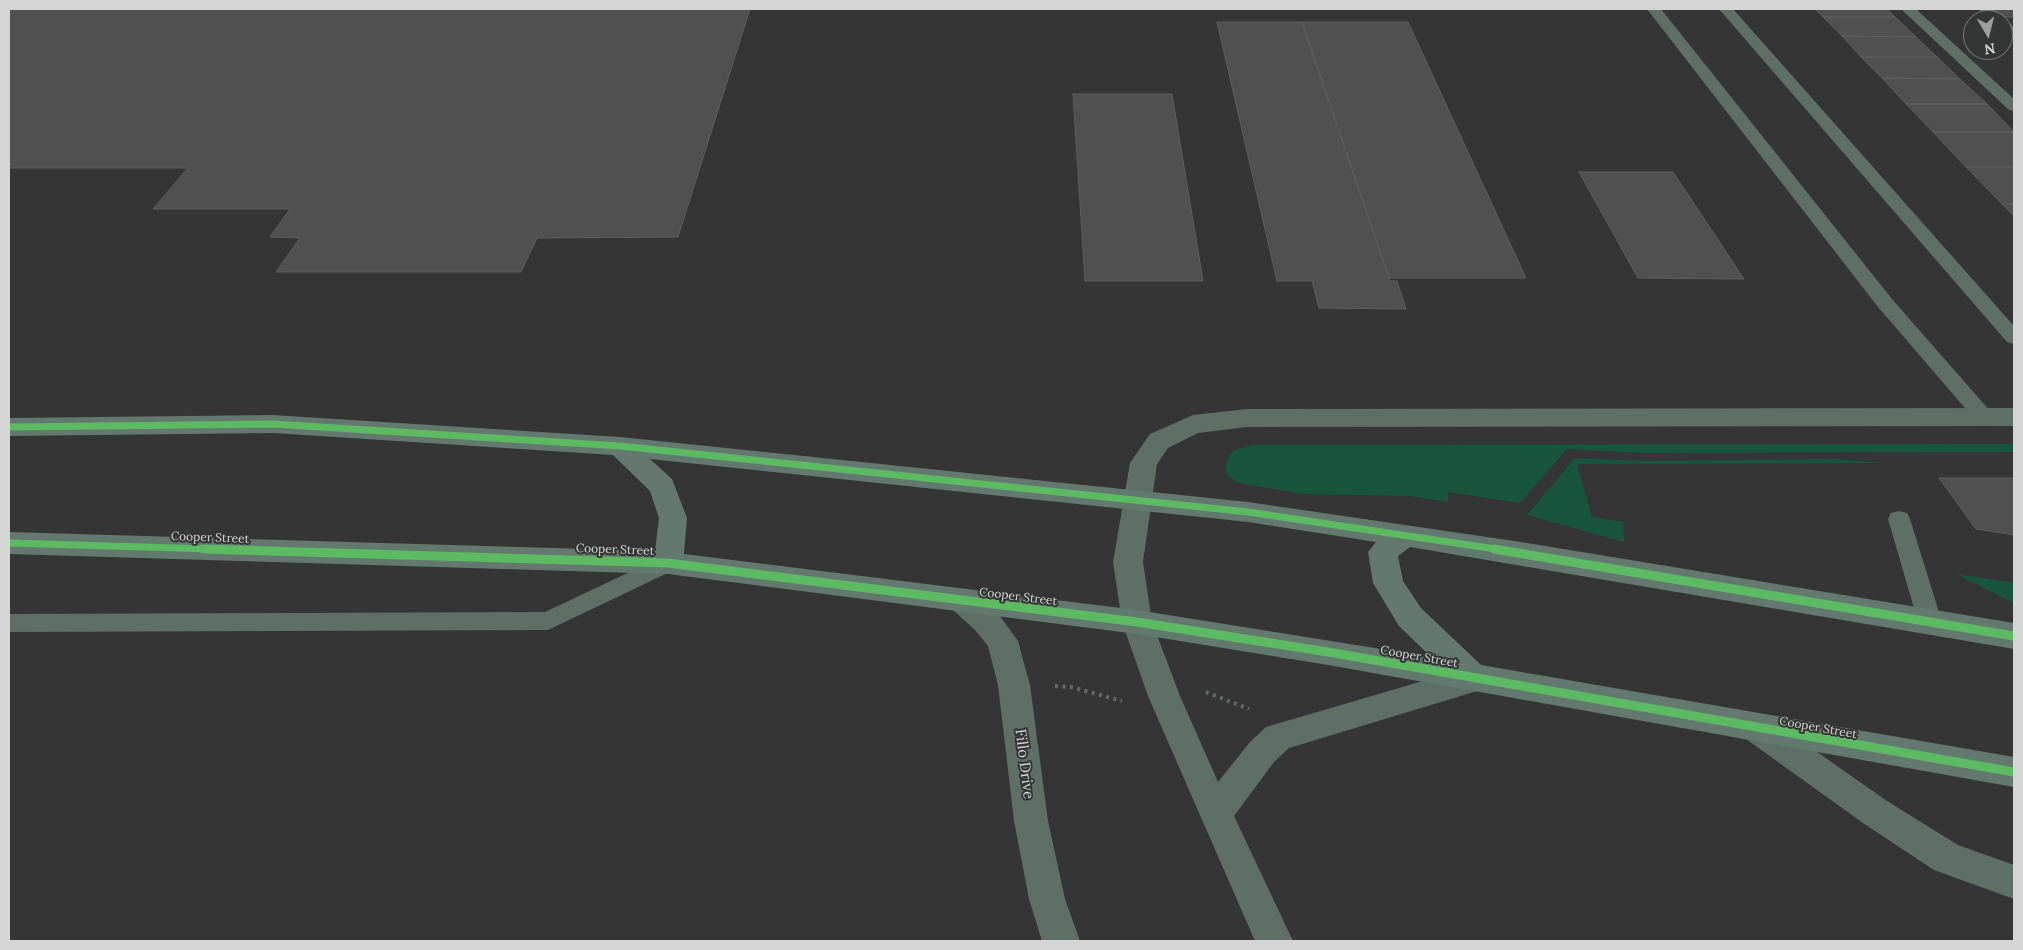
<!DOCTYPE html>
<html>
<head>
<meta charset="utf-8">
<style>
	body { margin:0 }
	#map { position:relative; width:2023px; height:950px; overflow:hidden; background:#353535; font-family:Lora,serif }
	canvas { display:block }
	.frame { position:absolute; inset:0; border:10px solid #d4d5d4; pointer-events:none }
	.north { position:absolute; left:1963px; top:10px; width:50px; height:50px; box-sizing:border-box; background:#343635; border:1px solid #747675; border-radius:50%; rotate:172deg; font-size:14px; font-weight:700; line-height:20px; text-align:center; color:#d4d5d4 }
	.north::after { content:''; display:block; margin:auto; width:18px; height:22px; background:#9c9d9c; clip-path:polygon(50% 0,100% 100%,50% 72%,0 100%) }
</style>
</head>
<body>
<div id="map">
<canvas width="2023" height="950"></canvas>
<div class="frame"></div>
<div class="north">N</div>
</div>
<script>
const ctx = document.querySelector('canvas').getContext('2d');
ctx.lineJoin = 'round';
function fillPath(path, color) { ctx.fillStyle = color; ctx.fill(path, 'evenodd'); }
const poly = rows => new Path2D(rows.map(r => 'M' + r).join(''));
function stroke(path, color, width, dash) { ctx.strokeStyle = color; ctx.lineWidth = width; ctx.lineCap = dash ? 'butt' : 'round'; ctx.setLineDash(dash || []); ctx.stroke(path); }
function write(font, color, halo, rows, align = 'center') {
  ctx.font = font + ' Lora,serif'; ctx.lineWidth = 4; ctx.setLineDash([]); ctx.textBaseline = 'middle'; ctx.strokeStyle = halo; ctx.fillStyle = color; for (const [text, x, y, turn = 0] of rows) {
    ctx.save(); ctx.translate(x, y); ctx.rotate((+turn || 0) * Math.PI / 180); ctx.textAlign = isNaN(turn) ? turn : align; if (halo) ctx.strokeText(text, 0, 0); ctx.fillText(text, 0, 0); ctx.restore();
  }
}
fillPath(poly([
	[2014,444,2014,452,1642,453,1567,449,1520,503,1448,492,1448,502,1410,496,1303,494,1237,483,1229,476,1225,469,1230,454,1235,450,1252,445],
	[1575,458,1643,461,1835,459,1883,463,1577,464,1592,517,1623,522,1624,542,1527,515],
	[1956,574,2014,583,2014,603]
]), '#17553d');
const building = poly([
	[9,9,750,9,678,237,537,238,521,272,276,272,300,238,270,237,290,209,153,209,188,168,9,168,9,9],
	[1815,9,1887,9,1895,17,1823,17,1815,9],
	[1994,9,2014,9,2014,17,2003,17,1994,9],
	[1823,17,1895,17,1916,37,1842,36,1823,17],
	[1217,22,1302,22,1390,281,1397,281,1406,309,1319,308,1312,281,1277,281,1217,22],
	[1302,22,1408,22,1526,278,1389,278,1302,22],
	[1842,36,1916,37,1937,57,1861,57,1842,36],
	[1861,57,1937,57,1960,79,1882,78,1861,57],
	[1882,78,1960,79,1987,104,1906,104,1882,78],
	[1073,94,1172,94,1203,281,1085,281,1073,94],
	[1906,104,1987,104,2014,132,1933,132,1906,104],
	[1933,132,2014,132,2014,167,1966,167,1933,132],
	[1966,167,2014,167,2014,204,2002,204,1966,167],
	[1579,172,1673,172,1744,279,1638,278,1579,172],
	[2002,204,2014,204,2014,216,2002,204],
	[1939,478,2014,478,2014,535,1976,529,1939,478]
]);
fillPath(building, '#505050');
stroke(building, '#5e5e5e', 1);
stroke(poly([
	[1055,686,1071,687,1122,701],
	[1206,692,1249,709]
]), '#606b66', 4, [3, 4.5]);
fillPath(poly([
	[1647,9,1661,9,1892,299,1991,412,1994,417,1991,422,1984,424,1977,422,1878,307,1647,9],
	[1719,9,1733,9,2014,326,2014,344,2007,342,1719,9],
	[1901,9,1916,9,2014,99,2014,111,2009,110,1901,9],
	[1978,9,1993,9,2014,27,2014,38,2003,31,2003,20,1990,20,1978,9],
	[1899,511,1907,513,1910,519,1942,622,1938,629,1930,631,1922,629,1918,622,1888,519,1891,513,1899,511],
	[668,554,676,557,679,563,676,569,548,630,9,632,9,614,545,612,668,554]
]), '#5e6f66');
fillPath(poly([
	[2014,408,2014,426,1247,427,1198,433,1168,448,1157,464,1143,562,1152,622,1180,696,1218,782,1250,742,1266,727,1474,666,1485,670,1490,679,1485,688,1474,692,1289,748,1274,762,1234,816,1293,941,1255,941,1148,696,1122,622,1113,562,1130,463,1150,434,1193,415,1247,409,2014,408],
	[963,589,974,593,997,612,1018,641,1030,685,1048,821,1065,899,1080,941,1042,941,1029,899,1014,821,998,685,988,646,975,630,952,609,948,601,952,593,963,589],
	[1758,715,1770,719,1887,801,1958,845,2014,865,2014,899,1934,870,1863,823,1746,739,1742,729,1746,719,1758,715]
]), '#5e6f66');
fillPath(poly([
	[273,415,620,437,1248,502,1521,542,2014,623,2014,649,1410,547,1398,556,1403,581,1421,608,1481,665,2014,757,2014,787,1328,665,1137,634,668,574,9,554,9,532,655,551,659,518,650,491,613,455,273,433,9,436,9,418,273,415],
	[650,459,1248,522,1376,542,1368,552,1373,583,1399,626,1431,657,1137,610,684,554,687,518,672,479,650,459]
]), '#63786e');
stroke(poly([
	[9,427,273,424,620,446,1248,512,1502,550],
	[9,543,244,550]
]), '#5cba63', 7);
stroke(poly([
	[203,549,668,563,1137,622,1328,652,2014,772],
	[1494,549,2014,636]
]), '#5cba63', 9);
write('12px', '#d4d5d4', '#343635', [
	["Cooper Street",210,538,2],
	["Cooper Street",615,550,2],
	["Cooper Street",1018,597,7],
	["Cooper Street",1419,657,10],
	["Cooper Street",1818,728,10]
]);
write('15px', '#d4d5d4', '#343635', [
	["Fillo Drive",1024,764,83]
]);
</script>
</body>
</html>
